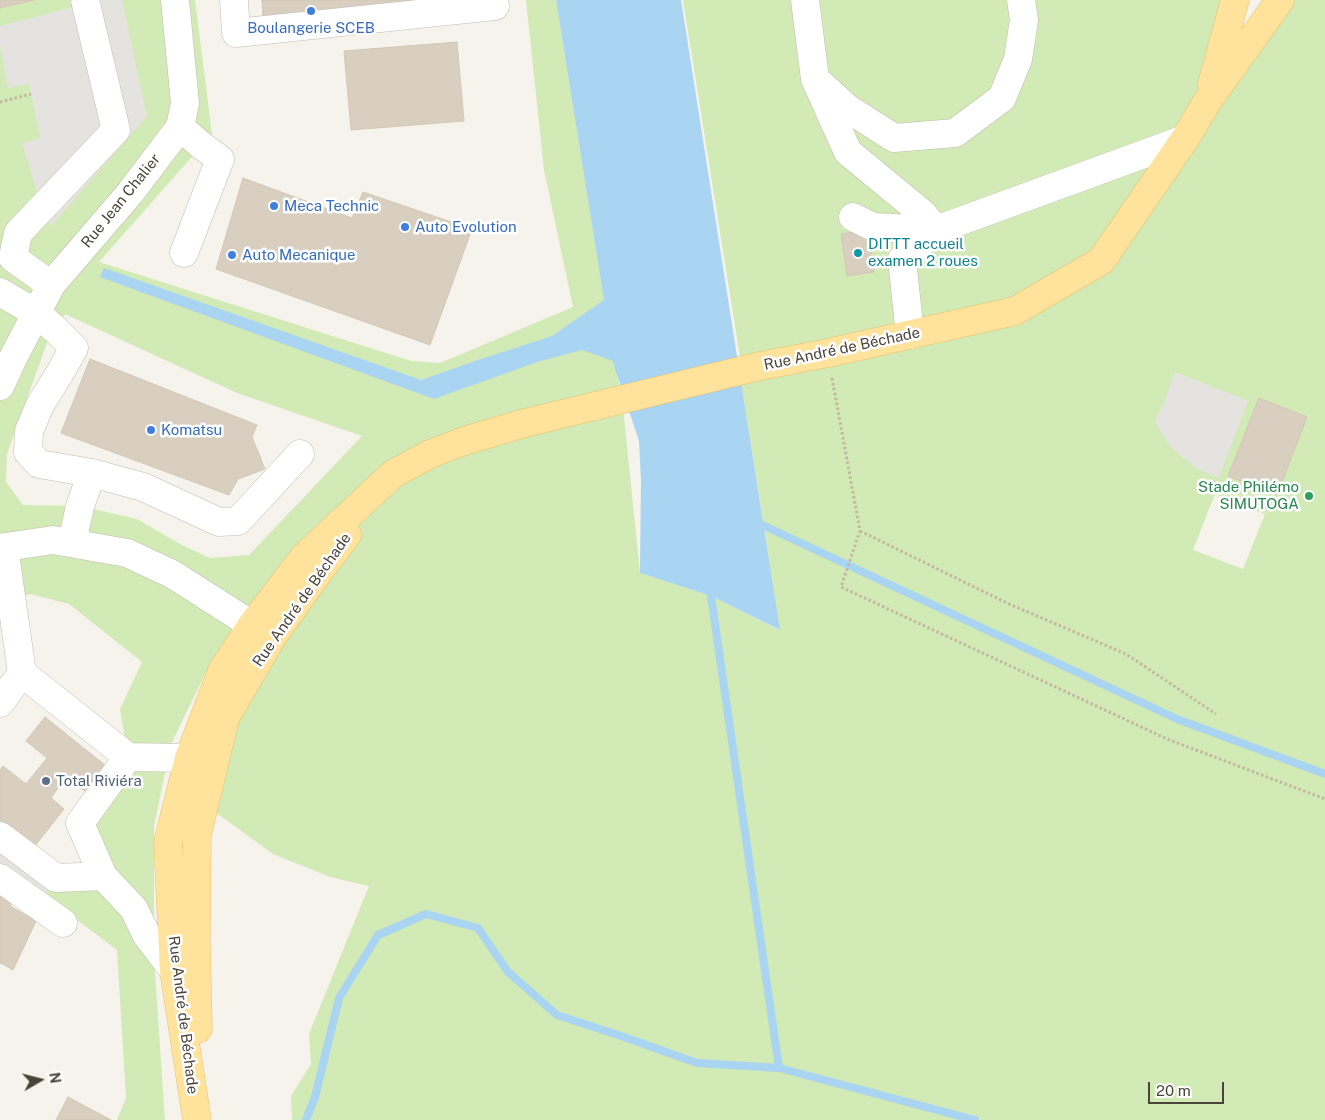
<!DOCTYPE html>
<html>
<head>
<meta charset="utf-8">
<style>
	body { margin:0 }
	#map { position:relative; width:1325px; height:1120px; overflow:hidden; background:#f6f3ec; font-family:"Public Sans",sans-serif }
	canvas { display:block }
	.north { position:absolute; left:15px; top:1055px; width:50px; height:50px; -webkit-text-stroke:4px #fff; paint-order:stroke; rotate:82deg; font-size:14px; font-weight:700; line-height:20px; text-align:center; color:#4b4439 }
	.north::after { content:''; display:block; margin:auto; width:18px; height:22px; background:#4b4439; clip-path:polygon(50% 0,100% 100%,50% 72%,0 100%) }
	.scale { position:absolute; left:1148px; top:1082px; width:76px; height:22px; box-sizing:border-box; border:2px solid #4b4439; border-top:0; padding-left:6px; font-size:15px; line-height:18px; white-space:nowrap; color:#4b4439; -webkit-text-stroke:4px #fff; paint-order:stroke }
</style>
</head>
<body>
<div id="map">
<canvas width="1325" height="1120"></canvas>
<div class="north">N</div>
<div class="scale">20 m</div>
</div>
<script>
const ctx = document.querySelector('canvas').getContext('2d');
ctx.lineJoin = 'round';
function fillPath(path, color) { ctx.fillStyle = color; ctx.fill(path, 'evenodd'); }
const poly = rows => new Path2D(rows.map(r => 'M' + r).join(''));
function stroke(path, color, width, dash) { ctx.strokeStyle = color; ctx.lineWidth = width; ctx.lineCap = dash ? 'butt' : 'round'; ctx.setLineDash(dash || []); ctx.stroke(path); }
function write(font, color, halo, rows, align = 'center') {
  ctx.font = font + ' "Public Sans",sans-serif'; ctx.lineWidth = 5; ctx.setLineDash([]); ctx.textBaseline = 'middle'; ctx.strokeStyle = halo; ctx.fillStyle = color; for (const [text, x, y, turn = 0] of rows) {
    ctx.save(); ctx.translate(x, y); ctx.rotate((+turn || 0) * Math.PI / 180); ctx.textAlign = isNaN(turn) ? turn : align; if (halo) ctx.strokeText(text, 0, 0); ctx.fillText(text, 0, 0); ctx.restore();
  }
}
fillPath(poly([
	[34,0,195,0,212,134,99,262,411,361,440,363,573,307,544,170,526,0,556,0,614,361,622,398,640,573,711,596,779,630,764,526,739,371,742,370,683,0,1235,0,1207,102,1282,0,1325,0,1325,1120,292,1120,291,1096,311,1064,309,1034,369,886,330,877,273,854,215,812,252,625,211,662,171,744,154,826,154,959,165,1120,117,1120,126,1098,117,950,44,895,56,878,102,876,80,823,128,757,120,709,142,662,69,604,30,594,11,599,0,614,0,8],
	[65,314,237,393,362,436,249,555,210,558,180,544,137,519,80,506,23,505,6,482,7,454,47,343],
	[1215,494,1265,514,1243,569,1193,550]
]), '#d2eab5');
fillPath(poly([
	[76,0,122,0,147,116,51,226,42,208,22,143,40,138,29,84,8,88,0,45,0,26,77,6],
	[1175,372,1248,401,1219,478,1199,470,1171,448,1155,422,1164,402],
	[0,836,56,878,44,895,0,863]
]), '#e5e3e0');
fillPath(poly([
	[556,0,681,0,780,630,711,596,640,573,641,480,639,441,616,372,613,361,582,350,537,362,434,399,100,277,104,268,421,380,478,360,552,336,604,300]
]), '#a9d4f2');
stroke(poly([
	[756,522,1177,719,1325,774],
	[711,596,779,1068,975,1120],
	[306,1120,315,1097,339,998,378,935,426,914,478,928,508,972,557,1015,624,1037,697,1063,779,1068]
]), '#a9d4f2', 8);
const building = poly([
	[0,0,34,0,0,8,0,0],
	[262,0,456,0,263,18,262,0],
	[457,42,464,121,351,130,344,51,457,42],
	[243,178,352,218,363,192,472,229,430,345,216,269,243,178],
	[869,230,874,272,847,276,841,234,869,230],
	[90,359,257,425,252,437,265,469,238,479,229,495,61,433,90,359],
	[1259,398,1307,417,1277,495,1228,476,1259,398],
	[45,717,111,770,91,795,65,778,51,798,64,809,34,847,0,820,0,770,3,766,26,784,47,758,26,741,45,717],
	[0,883,16,893,10,906,36,921,13,970,1,963,0,964,0,883],
	[68,1097,111,1120,56,1120,68,1097]
]);
fillPath(building, '#d8cfc1');
stroke(building, '#d3c7b4', 1);
const minor = poly([
	[234,0,236,33,495,6,494,0],
	[805,0,815,79,848,152,922,213,936,230,1185,139],
	[822,85,847,108,894,138,955,133,1002,98,1018,59,1024,20,1021,0],
	[180,127,202,146,220,159,184,253],
	[853,217,873,227,936,230],
	[51,285,13,258,18,233,116,130,85,0],
	[0,292,36,313,56,330,74,348,61,371,40,405,29,431,28,452,39,464,92,473],
	[910,335,902,259,936,230],
	[0,386,13,358,51,285,130,193,180,127,185,103,175,0],
	[72,543,80,506,92,473,143,487,219,522,238,521,300,454],
	[0,548,53,540,127,553,172,574,252,625,271,638],
	[22,673,128,757],
	[0,703,22,673,4,547],
	[128,757,80,823,103,876,134,909,146,934,174,971],
	[128,757,189,758],
	[0,836,56,878,103,876],
	[0,878,63,923]
]);
const major = poly([
	[1212,84,1235,0],
	[198,1029,196,939,197,835,225,718,271,639,315,577,347,535],
	[197,1120,174,971,168,842,189,758,222,671,252,625,304,557,393,474,430,454,467,440,525,423,760,366,828,353,1015,311,1101,261,1185,139,1207,102,1280,0]
]);
stroke(minor, '#c2bbae', 29);
stroke(major, '#e6c16a', 29);
stroke(poly([
	[0,102,31,94],
	[832,378,860,531,841,587,1167,739,1325,799],
	[860,531,1009,604,1126,654,1216,714]
]), '#c4b79f', 3, [2.5, 2.5]);
stroke(minor, '#fff', 28);
stroke(major, '#ffe39c', 28);
for (const [x, y, r, color] of [
	[311,11,5,"#3f7fe0"],
	[274,206,5,"#3f7fe0"],
	[405,227,5,"#3f7fe0"],
	[858,253,5,"#0f9aa8"],
	[232,255,5,"#3f7fe0"],
	[151,430,5,"#3f7fe0"],
	[1309,496,5,"#2e9e5b"],
	[46,781,5,"#5c6f8a"]
]) { const dot = new Path2D(); dot.arc(x, y, r, 0, 2 * Math.PI); ctx.fillStyle = color; ctx.fill(dot); stroke(dot, '#fff', 2); }
write('15px', '#366cbe', '#fff', [
	["Boulangerie SCEB",311,28,"center"],
	["Meca Technic",284,206],
	["Auto Evolution",415,227],
	["Auto Mecanique",242,255],
	["Komatsu",161,430]
], 'left');
write('15px', '#4b4439', '#fff', [
	["Rue Jean Chalier",121,201,-51],
	["Rue André de Béchade",842,349,-12],
	["Rue André de Béchade",302,600,-55],
	["Rue André de Béchade",183,1015,83]
]);
write('15px', '#0d838f', '#fff', [
	["DITTT accueil",868,244],
	["examen 2 roues",868,261]
], 'left');
write('15px', '#27864d', '#fff', [
	["Stade Philémo",1299,487],
	["SIMUTOGA",1299,504]
], 'right');
write('15px', '#4e5e75', '#fff', [
	["Total Riviéra",56,781]
], 'left');
</script>
</body>
</html>
